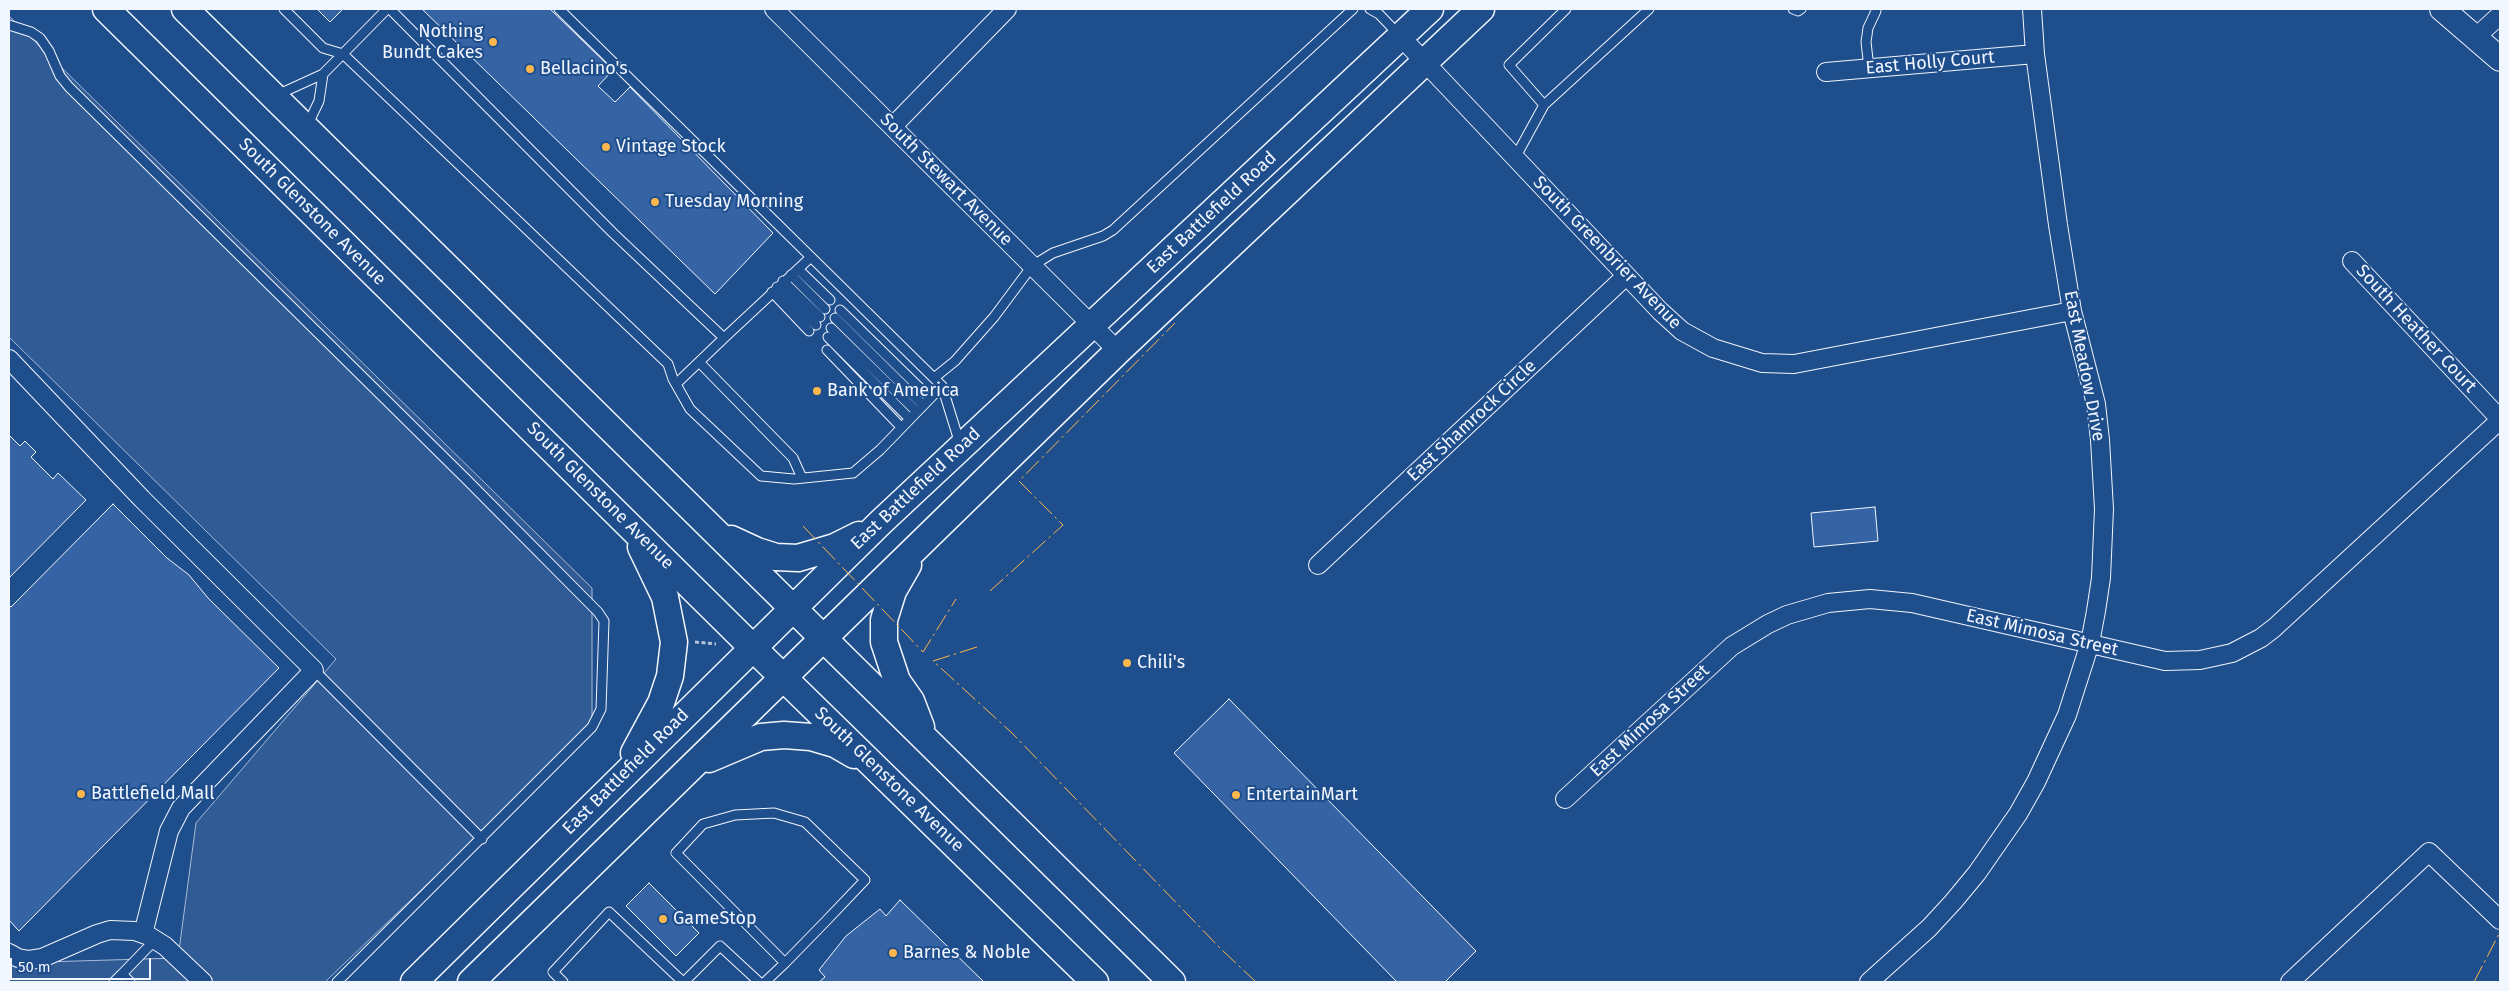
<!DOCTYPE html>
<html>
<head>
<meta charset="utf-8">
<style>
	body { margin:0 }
	#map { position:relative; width:2509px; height:991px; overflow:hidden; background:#1f4e8c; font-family:"Fira Sans",sans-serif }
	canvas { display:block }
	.frame { position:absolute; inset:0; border:10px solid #f2f6ff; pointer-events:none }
	.scale { position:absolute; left:10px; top:958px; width:141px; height:22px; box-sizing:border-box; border:2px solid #f2f6ff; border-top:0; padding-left:6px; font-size:15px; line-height:18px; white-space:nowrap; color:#f2f6ff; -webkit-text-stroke:4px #1f4e8c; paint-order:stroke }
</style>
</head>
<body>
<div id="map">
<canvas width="2509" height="991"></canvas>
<div class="frame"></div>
<div class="scale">50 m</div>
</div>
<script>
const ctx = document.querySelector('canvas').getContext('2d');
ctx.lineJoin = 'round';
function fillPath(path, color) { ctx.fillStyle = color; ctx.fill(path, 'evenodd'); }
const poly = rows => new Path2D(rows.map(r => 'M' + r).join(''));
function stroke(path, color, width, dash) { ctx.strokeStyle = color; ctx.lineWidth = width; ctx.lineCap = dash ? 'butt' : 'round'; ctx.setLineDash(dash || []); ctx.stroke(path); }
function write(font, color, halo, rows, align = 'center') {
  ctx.font = font + ' "Fira Sans",sans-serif'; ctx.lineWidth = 4; ctx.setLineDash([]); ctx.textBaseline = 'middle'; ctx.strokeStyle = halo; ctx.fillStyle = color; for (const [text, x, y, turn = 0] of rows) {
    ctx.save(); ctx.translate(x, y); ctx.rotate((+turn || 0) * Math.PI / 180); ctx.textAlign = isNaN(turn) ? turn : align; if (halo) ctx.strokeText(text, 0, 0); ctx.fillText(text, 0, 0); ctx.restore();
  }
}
const parking = poly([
	[9,16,592,588,592,727,325,982,9,982,9,963,178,958,196,823,336,659,9,337,9,16]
]);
fillPath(parking, '#305b95');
stroke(parking, '#a8bbd7', 1);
const building = poly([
	[317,9,343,9,330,22,317,9],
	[422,9,550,9,613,70,598,86,615,102,630,87,773,233,715,294,422,9],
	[9,435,20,446,25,441,36,452,31,457,53,479,58,473,86,500,9,578,9,435],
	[113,504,167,558,189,575,208,598,279,668,19,931,9,920,9,605,11,607,113,504],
	[1875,507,1878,541,1814,547,1811,513,1875,507],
	[1229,699,1476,951,1445,982,1397,982,1174,753,1229,699],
	[649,883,699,933,676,956,626,906,649,883],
	[900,900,984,982,819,982,825,977,819,970,846,936,880,909,886,916,900,900]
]);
fillPath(building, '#3563a3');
stroke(building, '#f2f6ff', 1);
const lane = poly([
	[284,9,323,48,343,54,668,364,673,379,690,409,761,476,794,479,853,473,880,450,942,386],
	[390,9,613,233,724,338,676,384],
	[559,9,942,386,960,444],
	[1370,9,1379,14,1399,35],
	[1793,9,1798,11,1801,9],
	[9,25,31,32,40,38,49,51,60,76,69,87,465,478,598,612,604,621,601,709,592,727,337,982],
	[1869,68,1866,42,1868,28,1876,11],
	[277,95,323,74,387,9],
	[1544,105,1649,9],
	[307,126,319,101,323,74],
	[1515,158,1544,105,1509,65,1566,9],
	[798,269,830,300],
	[791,275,825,309],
	[783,281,820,317],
	[777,287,816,325],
	[772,292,809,331],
	[840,310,930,398],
	[835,318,923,405],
	[831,328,917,412],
	[828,337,910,419],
	[724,338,811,257],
	[827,350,901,427],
	[699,362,793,458,802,478],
	[934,378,955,361,994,317,1032,266,1053,253,1103,236,1113,230,1353,9],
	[314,670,482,839],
	[114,982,122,974],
	[130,982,122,974,155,940],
	[563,982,553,972,609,912,683,982],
	[684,982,720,946,759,982],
	[765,982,785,963,825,922,865,880,805,822,774,813,735,815,703,824,676,853,785,963]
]);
const street = poly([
	[774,9,1118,351],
	[1400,36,1660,311,1682,331,1713,348,1762,363,1794,364,2072,311],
	[2476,37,2500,15],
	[1826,72,2035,54],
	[893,126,1007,9],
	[2352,261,2500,419],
	[9,359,142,499,314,670,181,808,169,831,143,934],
	[1318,565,1626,276],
	[1565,799,1732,646,1768,624,1787,615,1828,603,1870,599,1912,603,2165,661,2200,660,2232,653,2261,638,2274,628,2500,420],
	[9,953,18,958,29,960,42,958,97,934,110,930,135,931,149,936,165,946,203,982],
	[1869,982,1929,928,1953,902,1977,873,2018,814,2036,782,2067,715,2090,643,2096,611,2101,578,2104,509,2100,440,2096,404,2072,311,2058,225,2035,54,2032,9],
	[2290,982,2429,852,2500,920]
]);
const secondary = poly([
	[2442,9,2500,59]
]);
const primary = poly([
	[106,9,752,647,1095,982],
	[185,9,1172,982],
	[731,539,757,551,776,557,798,558,835,547,859,535],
	[908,565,893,591,884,620,884,642,897,681,911,701,921,727],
	[634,753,661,703,670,676,674,642,665,597,641,547],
	[709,759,761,737,784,735,811,737,835,744,854,755],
	[414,982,881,522,1430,9],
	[471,982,1118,351,1481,9]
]);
stroke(lane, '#f2f6ff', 11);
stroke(street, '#f2f6ff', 20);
stroke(secondary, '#f2f6ff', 26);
stroke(primary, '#f2f6ff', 29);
stroke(poly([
	[695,642,716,644]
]), '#b3c4dc', 3, [4, 2.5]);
stroke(lane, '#1f4e8c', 9);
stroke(street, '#1f4e8c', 18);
stroke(secondary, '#1f4e8c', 24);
stroke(primary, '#1f4e8c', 26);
stroke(poly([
	[803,526,923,652,956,599],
	[990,591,1063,525,1019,481,1175,323],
	[977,647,933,661,1012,733,1221,949,1256,982],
	[2474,982,2500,932]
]), '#ffb74d', 1, [18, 4, 2.5, 4]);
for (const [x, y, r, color] of [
	[493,42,5,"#ffb74d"],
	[530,69,5,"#ffb74d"],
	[606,147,5,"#ffb74d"],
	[655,202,5,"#ffb74d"],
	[817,391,5,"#ffb74d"],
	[1127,663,5,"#ffb74d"],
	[81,794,5,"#ffb74d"],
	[1236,795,5,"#ffb74d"],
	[663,919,5,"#ffb74d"],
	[893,953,5,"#ffb74d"]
]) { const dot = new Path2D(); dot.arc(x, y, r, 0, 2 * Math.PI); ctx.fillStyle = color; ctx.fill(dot); stroke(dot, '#1f4e8c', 2); }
write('18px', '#f2f6ff', '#1f4e8c', [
	["Nothing",483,32,"right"],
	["Bundt Cakes",483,53,"right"],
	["Bellacino's",540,69],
	["Vintage Stock",616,147],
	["Tuesday Morning",665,202],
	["Bank of America",827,391],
	["Chili's",1137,663],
	["Battlefield Mall",91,794],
	["EntertainMart",1246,795],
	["GameStop",673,919],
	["Barnes & Noble",903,953]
], 'left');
write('18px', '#f2f6ff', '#1f4e8c', [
	["East Holly Court",1930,63,-5],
	["South Stewart Avenue",946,180,45],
	["South Glenstone Avenue",312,212,45],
	["East Battlefield Road",1212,213,-43],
	["South Greenbrier Avenue",1607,253,46],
	["South Heather Court",2416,329,47],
	["East Meadow Drive",2084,366,79],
	["East Shamrock Circle",1472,421,-43],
	["East Battlefield Road",916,489,-43],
	["South Glenstone Avenue",600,496,45],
	["East Mimosa Street",2042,633,13],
	["East Mimosa Street",1650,721,-43],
	["East Battlefield Road",626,772,-45],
	["South Glenstone Avenue",889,780,44]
]);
</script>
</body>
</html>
